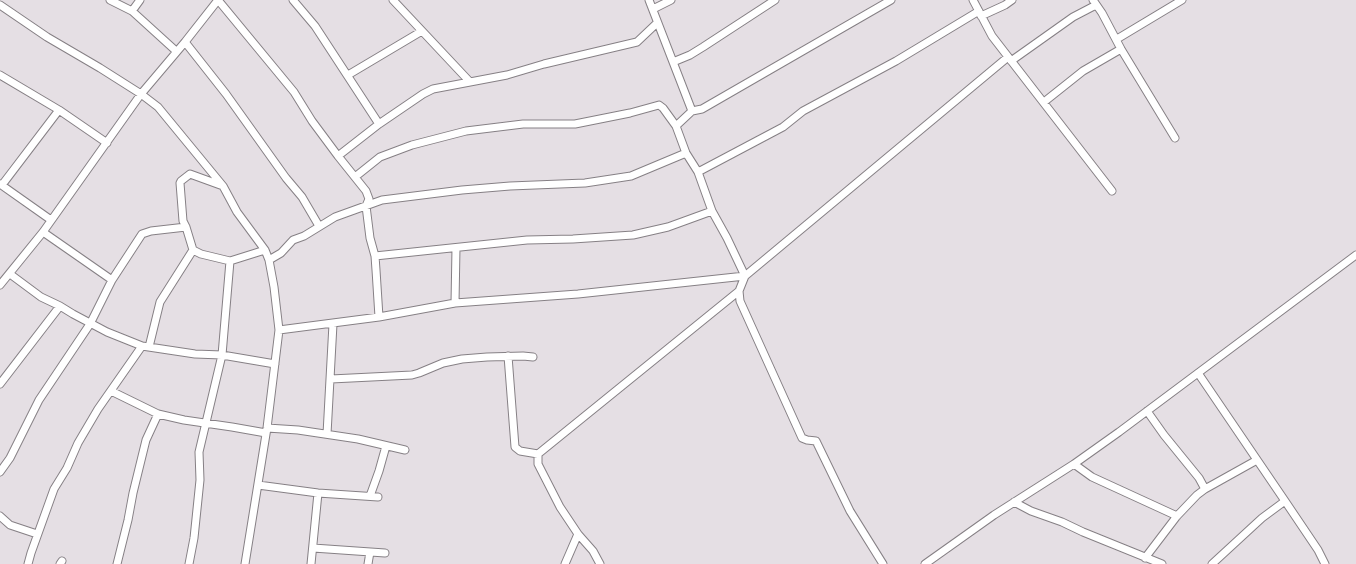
<!DOCTYPE html>
<html>
<head>
<meta charset="utf-8">
<style>
	body { margin:0 }
	canvas { display:block; background:#e5dfe4 }
</style>
</head>
<body>
<canvas width="1356" height="564"></canvas>
<script>
const ctx = document.querySelector('canvas').getContext('2d');
ctx.lineJoin = 'round';
const poly = rows => new Path2D(rows.map(r => 'M' + r).join(''));
function stroke(path, color, width, dash) { ctx.strokeStyle = color; ctx.lineWidth = width; ctx.lineCap = dash ? 'butt' : 'round'; ctx.setLineDash(dash || []); ctx.stroke(path); }
const minor = poly([
	[110,0,132,11,176,51],
	[218,0,294,92,312,121,338,156],
	[293,0,315,26,379,124],
	[393,0,470,82],
	[649,0,692,111,676,126,686,153,698,172,712,211,727,238,745,276],
	[973,0,992,36,1112,191],
	[1093,0,1102,13,1121,49,1175,138],
	[0,5,47,37,100,68,141,94,158,107,223,186,237,212,265,250,269,260,274,287,279,330,267,428,245,564],
	[653,9,671,0],
	[132,11,140,0],
	[981,16,1005,5,1012,0],
	[1117,39,1182,0],
	[185,42,226,94,286,178,302,197,319,226],
	[1011,61,1073,17,1096,5],
	[673,62,690,55,703,47,775,0],
	[0,75,59,110,107,143],
	[348,75,422,31],
	[1044,102,1083,71,1121,49],
	[692,111,702,109,891,0],
	[698,172,783,127,803,111,896,61,979,11],
	[355,177,380,157,412,145,466,131,523,124,575,124,630,113,659,105,663,108,676,126],
	[0,184,51,220],
	[2,185,59,110],
	[223,186,190,174,181,181,180,183,183,221,186,227,193,250,201,254,230,261,265,250],
	[43,232,112,280],
	[375,256,527,240,573,239,633,235,668,227,712,211],
	[269,260,281,253,293,240,304,236,335,217,382,200,462,190,510,186,585,183,631,176,686,153],
	[10,274,41,297,60,306,73,314,107,332,142,346,195,354,222,355,275,364],
	[0,285,43,232,141,94,185,42,218,0],
	[455,303,456,248],
	[379,317,376,270,375,256,370,238,366,206,369,199,366,191,338,156,379,124,423,94,433,89,507,75,544,64,637,42,657,23],
	[279,330,379,317,455,303,578,294,745,276],
	[149,347,160,302,193,250],
	[508,356,515,447,520,451,538,454,538,464,560,507,578,534,593,551,600,564],
	[1198,373,1285,501,1318,550,1325,564],
	[331,379,412,375,419,373,443,363,462,359,487,357,523,356,533,357],
	[0,384,60,306],
	[111,391,158,414,184,420,232,427,266,433],
	[1147,411,1164,435,1199,478,1205,489],
	[267,428,298,430,358,439,405,450],
	[327,434,333,324],
	[538,454,739,291],
	[1074,464,1092,477,1177,516],
	[0,472,10,458,39,400,90,324,112,280,142,234,151,231,186,227],
	[258,485,318,493,378,497],
	[370,496,379,471,386,446],
	[1014,502,1031,511,1062,522,1083,532,1162,564],
	[0,516,10,525,37,534],
	[313,548,385,553],
	[1145,558,1177,516,1197,495,1205,489,1257,460],
	[28,564,31,553,54,489,67,468,78,443,98,409,142,346],
	[60,564,62,561],
	[117,564,128,520,133,493,146,440,158,414],
	[189,564,194,538,200,480,199,452,222,355,230,261],
	[311,564,318,493],
	[368,564,370,552],
	[565,564,578,534],
	[883,564,850,511,816,441,807,440,802,438,740,301,739,291,745,276,1008,57],
	[925,564,994,515,1074,464,1119,432,1356,255],
	[1212,564,1262,518,1285,501]
]);
stroke(minor, '#868085', 9);
stroke(minor, '#fff', 7);
</script>
</body>
</html>
